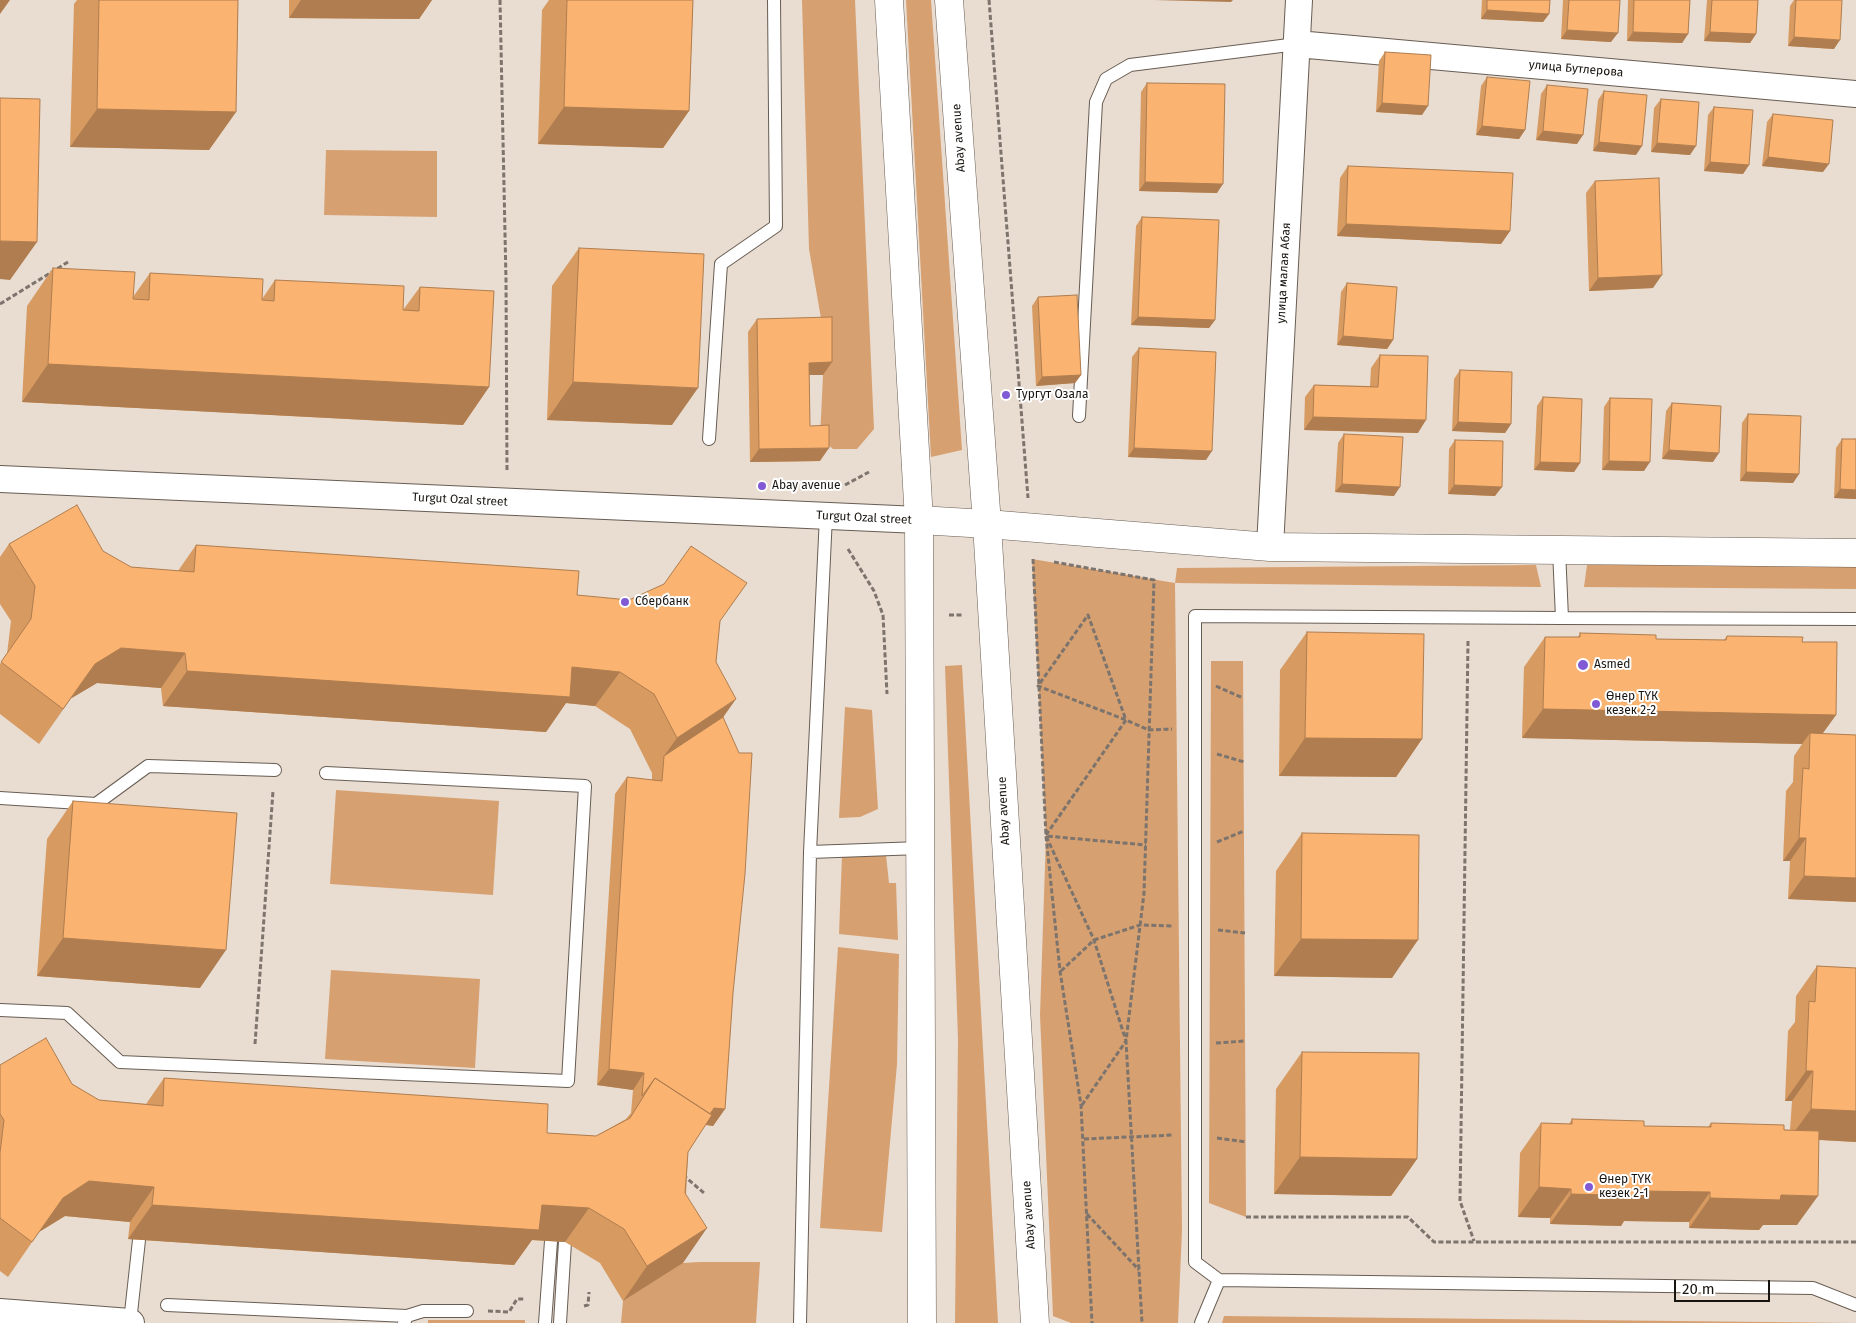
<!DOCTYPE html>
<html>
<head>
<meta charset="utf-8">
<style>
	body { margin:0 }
	#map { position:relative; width:1856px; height:1323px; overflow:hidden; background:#e9dcd1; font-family:"Fira Sans",sans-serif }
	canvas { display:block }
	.scale { position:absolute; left:1674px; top:1280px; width:96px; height:22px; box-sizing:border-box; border:2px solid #181410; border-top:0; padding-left:6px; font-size:15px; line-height:18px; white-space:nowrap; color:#181410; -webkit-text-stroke:4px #fff; paint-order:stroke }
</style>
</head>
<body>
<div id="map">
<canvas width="1856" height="1323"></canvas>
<div class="scale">20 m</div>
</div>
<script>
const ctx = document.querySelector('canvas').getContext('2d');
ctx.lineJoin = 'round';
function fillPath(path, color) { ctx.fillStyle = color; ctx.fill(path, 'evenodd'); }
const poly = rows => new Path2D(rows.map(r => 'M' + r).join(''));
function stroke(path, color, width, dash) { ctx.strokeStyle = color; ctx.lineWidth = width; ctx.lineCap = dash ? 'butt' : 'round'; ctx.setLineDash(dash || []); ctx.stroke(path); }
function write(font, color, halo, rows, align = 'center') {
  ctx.font = font + ' "Fira Sans",sans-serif'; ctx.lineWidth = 4; ctx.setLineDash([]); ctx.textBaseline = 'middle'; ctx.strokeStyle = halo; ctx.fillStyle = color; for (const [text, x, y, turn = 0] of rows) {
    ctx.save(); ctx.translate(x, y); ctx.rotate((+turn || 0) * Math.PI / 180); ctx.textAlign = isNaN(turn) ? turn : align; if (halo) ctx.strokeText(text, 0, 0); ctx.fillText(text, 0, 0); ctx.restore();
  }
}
fillPath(poly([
	[802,0,855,0,874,429,857,449,833,449,820,438,823,375,823,330,809,249],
	[906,0,931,0,962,450,931,457],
	[326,150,437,151,437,217,324,215],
	[1032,559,1175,583,1177,568,1536,565,1541,587,1175,583,1182,1230,1178,1323,1071,1323,1053,1316,1040,1015,1046,836],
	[1587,565,1856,565,1856,589,1584,587],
	[1211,661,1243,661,1246,1217,1209,1203],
	[962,665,998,1323,955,1323,958,1039,945,666],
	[845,707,872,710,878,809,860,817,839,818],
	[336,790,499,801,493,895,330,884],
	[886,855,889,883,896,883,898,940,839,934,842,856],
	[838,947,899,954,897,1064,882,1232,820,1228],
	[331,970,480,979,475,1068,325,1059],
	[699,1262,760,1262,756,1323,621,1323,623,1301,683,1263],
	[1224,1316,1856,1323,1222,1323],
	[428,1320,525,1320,525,1323,428,1323]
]), '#d7a070');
const service = poly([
	[1079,416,1096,102,1106,79,1130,65,1297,44],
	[709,439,721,264,776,226,774,0],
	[1562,618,1856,619],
	[0,798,96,804,148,766,275,770],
	[810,852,920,848],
	[0,1010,67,1013,120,1062,568,1081,585,786,326,773],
	[1219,1280,1195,1262,1195,616,1562,618,1559,550],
	[167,1305,407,1316],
	[130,1322,139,1240],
	[404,1323,407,1316,423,1311,467,1311],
	[545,1323,551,1241],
	[560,1323,565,1242],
	[800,1323,810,852,826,516],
	[1201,1323,1219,1280,1813,1288,1856,1305]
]);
const minor = poly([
	[1297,44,1856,94],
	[0,479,919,520],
	[1270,547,1299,0],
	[0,1312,130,1322,131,1323]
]);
const tertiary = poly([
	[919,520,987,524,1270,547,1856,553]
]);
const secondary = poly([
	[889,0,919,520,922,1323],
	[949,0,987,524,1035,1323]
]);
stroke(service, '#685d53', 14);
stroke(minor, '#685d53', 28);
stroke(tertiary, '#685d53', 29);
stroke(secondary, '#685d53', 29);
stroke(poly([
	[500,0,506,280,507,472],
	[989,0,1028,498],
	[0,304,68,262],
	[845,485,869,472],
	[848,549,874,591,883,615,887,694],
	[1033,559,1046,836,1060,971,1081,1105,1092,1323],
	[1054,562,1154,580,1144,893,1126,1041,1142,1323],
	[949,615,963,615],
	[1468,641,1460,1201,1474,1241],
	[1216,686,1243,698],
	[1217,754,1244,762],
	[1046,835,1126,720,1088,615,1038,686,1126,720,1149,730,1172,729],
	[1217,842,1244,831],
	[1218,930,1245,933],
	[1061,971,1094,940,1140,925,1172,926],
	[1216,1043,1245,1041],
	[255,1044,273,791],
	[1082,1105,1126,1041,1094,940,1046,836,1146,845],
	[1217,1138,1246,1142],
	[1084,1139,1173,1135],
	[683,1175,704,1193],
	[1087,1214,1139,1270],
	[1246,1217,1408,1217,1434,1242,1856,1242],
	[584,1306,588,1305,589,1292],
	[488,1311,509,1312,517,1299,525,1299]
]), '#7c746d', 3, [5, 2.5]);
stroke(service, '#fff', 12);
stroke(minor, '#fff', 26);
stroke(tertiary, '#fff', 28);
stroke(secondary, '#fff', 28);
fillPath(poly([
	[77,0,238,0,236,112,209,150,70,147,74,4],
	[289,0,432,0,419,19,289,18],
	[549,0,693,0,689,111,663,148,538,144,542,10],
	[1482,0,1550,0,1549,14,1543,22,1481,19],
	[1563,0,1620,0,1611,42,1561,39],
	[1628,0,1690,0,1688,34,1682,43,1627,41],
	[1707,0,1758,0,1756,34,1750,43,1704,41],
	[1794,0,1842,0,1834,49,1788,46,1790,6],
	[1385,52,1422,115,1376,112,1379,61],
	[1487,77,1525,130,1519,139,1476,135,1481,86],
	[1147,83,1217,193,1139,191,1141,92],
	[1547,85,1577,144,1536,140,1541,94],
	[1604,91,1636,155,1593,151,1598,100],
	[1661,99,1690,155,1651,152,1654,108],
	[1714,107,1749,165,1743,174,1704,171,1708,115],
	[1773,114,1823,172,1762,166,1767,122],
	[1348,166,1510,231,1501,244,1337,236,1340,178],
	[1595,181,1653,288,1589,291,1586,193],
	[1142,217,1215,320,1209,328,1131,325,1136,226],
	[579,248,672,425,547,420,552,286],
	[53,268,133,297,150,273,262,299,275,280,403,310,420,287,489,387,463,425,22,402,27,306],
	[1347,283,1393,340,1387,349,1337,345,1341,292],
	[1038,297,1081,375,1075,383,1036,386,1032,306],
	[757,319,832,362,823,375,809,375,810,426,820,461,750,462,748,332],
	[1139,348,1206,460,1128,457,1132,357],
	[1380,355,1418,433,1304,430,1305,397,1314,385,1370,386,1371,368],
	[1460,370,1511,424,1505,433,1452,431,1454,379],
	[1543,397,1580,463,1574,472,1534,470,1537,406],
	[1610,398,1644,471,1602,470,1604,407],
	[1672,403,1713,462,1662,459,1666,411],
	[1748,414,1799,474,1793,483,1740,481,1742,423],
	[1344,434,1394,496,1335,492,1338,443],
	[1842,439,1856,439,1856,499,1834,498,1836,448],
	[1455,440,1495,496,1448,494,1449,449],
	[9,544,131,567,178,571,196,545,577,595,720,621,716,662,723,717,733,993,725,1109,713,1126,705,1125,688,1152,683,1263,623,1301,600,1263,565,1242,532,1240,514,1265,128,1239,130,1222,65,1216,39,1232,8,1277,0,1271,0,1065,72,1084,99,1100,146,1104,164,1078,547,1133,596,1136,626,1119,631,1113,633,1090,597,1085,615,794,627,777,652,780,652,773,630,729,595,706,566,703,546,732,163,706,161,688,97,683,70,699,39,744,0,714,0,664,7,654,11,621,0,604,0,557],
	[1307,632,1422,739,1396,777,1279,776,1280,670],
	[1580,633,1656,639,1724,640,1727,636,1802,642,1836,715,1822,734,1856,735,1856,902,1788,899,1790,861,1783,861,1786,791,1793,782,1794,756,1802,744,1522,738,1524,667,1545,637,1578,637],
	[73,801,200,988,37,976,47,839],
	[1302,833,1392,978,1274,976,1276,871],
	[1817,966,1856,968,1856,1142,1819,1140,1797,1225,1763,1225,1759,1230,1689,1228,1689,1222,1624,1221,1621,1226,1550,1224,1550,1218,1518,1217,1520,1153,1541,1123,1569,1124,1572,1119,1644,1126,1708,1127,1711,1123,1790,1130,1792,1101,1785,1101,1788,1031,1795,1022,1796,996],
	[1302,1052,1417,1159,1391,1196,1274,1194,1276,1089]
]), '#d79a61');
fillPath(poly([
	[0,0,10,0,0,14],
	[301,0,432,0,419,19,289,18],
	[1154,0,1233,0,1231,2],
	[1487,10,1549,14,1543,22,1481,19],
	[1567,30,1618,33,1611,42,1561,39],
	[1633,32,1688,34,1682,43,1627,41],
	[1710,32,1756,34,1750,43,1704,41],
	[1794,37,1840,40,1834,49,1788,46],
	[1382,103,1428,106,1422,115,1376,112],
	[564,107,689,111,663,148,538,144],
	[97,109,236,112,209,150,70,147],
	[1482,126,1525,130,1519,139,1476,135],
	[1543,131,1583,135,1577,144,1536,140],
	[1599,142,1642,146,1636,155,1593,151],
	[1657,143,1696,146,1690,155,1651,152],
	[1768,157,1829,164,1823,172,1762,166],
	[1710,162,1749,165,1743,174,1704,171],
	[1145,182,1223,184,1217,193,1139,191],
	[1346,224,1510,231,1501,244,1337,236],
	[0,241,37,242,10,280,0,279],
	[1662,275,1653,288,1589,291,1598,278],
	[1138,317,1215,320,1209,328,1131,325],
	[1343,336,1393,340,1387,349,1337,345],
	[832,362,823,375,800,375,809,363],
	[48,364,489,387,463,425,22,402],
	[1081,375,1075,383,1036,386,1042,377],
	[573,382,698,388,672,425,547,420],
	[1313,417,1426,420,1418,433,1304,430],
	[1458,422,1511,424,1505,433,1452,431],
	[829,448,820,461,750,462,759,449],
	[1134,448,1212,451,1206,460,1128,457],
	[1669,450,1719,453,1713,462,1662,459],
	[1609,461,1650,462,1644,471,1602,470],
	[1540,462,1580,463,1574,472,1534,470],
	[1746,472,1799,474,1793,483,1740,481],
	[1342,484,1400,487,1394,496,1335,492],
	[1454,485,1502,487,1495,496,1448,494],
	[1840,489,1856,490,1856,499,1834,498],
	[121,648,185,653,161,688,97,683,70,699,39,744,95,664],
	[572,667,620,672,595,706,566,703,546,732,163,706,187,671],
	[736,699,712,733,664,756,677,738],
	[1543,709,1836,715,1815,744,1810,733,1802,744,1522,738],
	[1305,738,1422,739,1396,777,1279,776],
	[1799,838,1806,838,1790,861,1783,861],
	[1804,876,1856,878,1856,902,1788,899],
	[63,938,226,950,200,988,37,976],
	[1301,939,1418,940,1392,978,1274,976],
	[609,1069,644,1073,633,1090,597,1085],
	[1806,1071,1813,1071,1792,1101,1785,1101],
	[714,1108,725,1109,713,1126,702,1124],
	[1811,1109,1856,1111,1856,1142,1790,1138],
	[1300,1157,1417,1159,1391,1196,1274,1194],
	[89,1181,154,1187,130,1222,65,1216,39,1232,63,1198],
	[1539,1187,1571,1189,1550,1218,1518,1217],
	[1642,1191,1710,1192,1689,1222,1624,1221,1621,1226,1550,1224,1571,1194],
	[1781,1195,1818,1196,1797,1225,1763,1225,1759,1230,1689,1228,1710,1198],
	[152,1205,542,1205,589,1208,565,1242,532,1240,514,1265,128,1239],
	[707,1228,683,1263,623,1301,647,1266]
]), '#af7d4f');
const building = poly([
	[99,0,238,0,236,112,97,109,99,0],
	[567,0,693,0,689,111,564,107,567,0],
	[1487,0,1550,0,1549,14,1487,10,1487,0],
	[1569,0,1620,0,1618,33,1567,30,1569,0],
	[1634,0,1690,0,1688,34,1633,32,1634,0],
	[1712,0,1758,0,1756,34,1710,32,1712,0],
	[1796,0,1842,0,1840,40,1794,37,1796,0],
	[1385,52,1431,55,1428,106,1382,103,1385,52],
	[1487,77,1530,81,1525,130,1482,126,1487,77],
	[1147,83,1225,84,1223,184,1145,182,1147,83],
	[1547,85,1588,89,1583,135,1543,131,1547,85],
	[1604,91,1647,95,1642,146,1599,142,1604,91],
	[0,98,40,99,37,242,0,241,0,98],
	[1661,99,1699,102,1696,146,1657,143,1661,99],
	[1714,107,1753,110,1749,165,1710,162,1714,107],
	[1773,114,1833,120,1829,164,1768,157,1773,114],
	[1348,166,1513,173,1510,231,1346,224,1348,166],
	[1659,178,1662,275,1598,278,1595,181,1659,178],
	[1142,217,1219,220,1215,320,1138,317,1142,217],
	[579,248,704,254,698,388,573,382,579,248],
	[53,268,135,272,133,299,149,300,150,273,263,279,262,300,274,301,275,280,404,286,403,310,419,311,420,287,494,291,489,387,48,364,53,268],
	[1347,283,1397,287,1393,340,1343,336,1347,283],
	[1077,295,1081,375,1042,377,1038,297,1077,295],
	[832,317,832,362,809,363,810,426,829,425,829,448,759,449,757,319,832,317],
	[1139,348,1216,352,1212,451,1134,448,1139,348],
	[1380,355,1428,356,1426,420,1313,417,1314,385,1378,387,1380,355],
	[1460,370,1512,372,1511,424,1458,422,1460,370],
	[1543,397,1582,399,1580,463,1540,462,1543,397],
	[1610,398,1652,399,1650,462,1609,461,1610,398],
	[1672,403,1721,406,1719,453,1669,450,1672,403],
	[1748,414,1801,416,1799,474,1746,472,1748,414],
	[1344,434,1403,437,1400,487,1342,484,1344,434],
	[1842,439,1856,439,1856,490,1840,489,1842,439],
	[1455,440,1503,441,1502,487,1454,485,1455,440],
	[77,505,103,551,131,567,194,572,196,545,579,571,577,595,629,600,664,584,691,546,747,583,720,621,716,662,736,699,677,738,654,694,620,672,572,667,570,697,187,671,185,653,121,648,95,664,63,709,1,662,31,619,35,586,9,544,77,505],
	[1307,632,1424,634,1422,739,1305,738,1307,632],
	[1580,633,1656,635,1656,639,1726,640,1727,636,1803,637,1802,642,1837,642,1836,715,1543,709,1545,637,1580,637,1580,633],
	[723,717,739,753,752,753,745,874,733,993,725,1109,714,1108,710,1114,655,1078,642,1096,644,1073,609,1069,627,777,662,781,664,756,723,717],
	[1810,733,1856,735,1856,878,1804,876,1806,838,1799,838,1803,768,1809,769,1810,733],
	[73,801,237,813,226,950,63,938,73,801],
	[1302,833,1419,835,1418,940,1301,939,1302,833],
	[1817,966,1856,968,1856,1111,1811,1109,1813,1071,1806,1071,1809,1001,1815,1002,1817,966],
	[46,1038,72,1084,99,1100,163,1106,164,1078,548,1104,547,1133,596,1136,630,1118,655,1078,712,1115,688,1152,685,1193,707,1228,647,1266,624,1229,589,1208,542,1205,539,1230,152,1205,154,1187,89,1181,63,1198,32,1242,0,1218,0,1153,4,1120,0,1114,0,1065,46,1038],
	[1302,1052,1419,1053,1417,1159,1300,1157,1302,1052],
	[1572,1119,1644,1121,1644,1126,1711,1127,1711,1123,1784,1125,1784,1130,1819,1131,1818,1196,1781,1195,1780,1200,1710,1198,1710,1192,1642,1191,1641,1196,1571,1194,1571,1189,1539,1187,1541,1123,1572,1124,1572,1119]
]);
fillPath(building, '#fab371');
stroke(building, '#af7d4f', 1);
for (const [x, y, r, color] of [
	[1006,395,5,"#815bd5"],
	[762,486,5,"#815bd5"],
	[625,602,5,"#815bd5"],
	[1583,665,6,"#815bd5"],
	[1596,704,5,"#815bd5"],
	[1589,1187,5,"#815bd5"]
]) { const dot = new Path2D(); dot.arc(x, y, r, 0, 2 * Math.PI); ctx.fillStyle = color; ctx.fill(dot); stroke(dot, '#fff', 2); }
write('12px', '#181410', '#fff', [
	["улица Бутлерова",1576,69,5],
	["Abay avenue",959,138,-94],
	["улица малая Абая",1284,273,-87],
	["Turgut Ozal street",460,500,3],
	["Turgut Ozal street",864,518,3],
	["Abay avenue",1004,811,-93],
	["Abay avenue",1029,1215,-94]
]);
write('12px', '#181410', '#fff', [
	["Тургут Озала",1016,395],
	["Abay avenue",772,486],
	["Сбербанк",635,602],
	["Asmed",1594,665],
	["Өнер ТҮК",1606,697],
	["кезек 2-2",1606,711],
	["Өнер ТҮК",1599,1180],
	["кезек 2-1",1599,1194]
], 'left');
</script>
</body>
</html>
